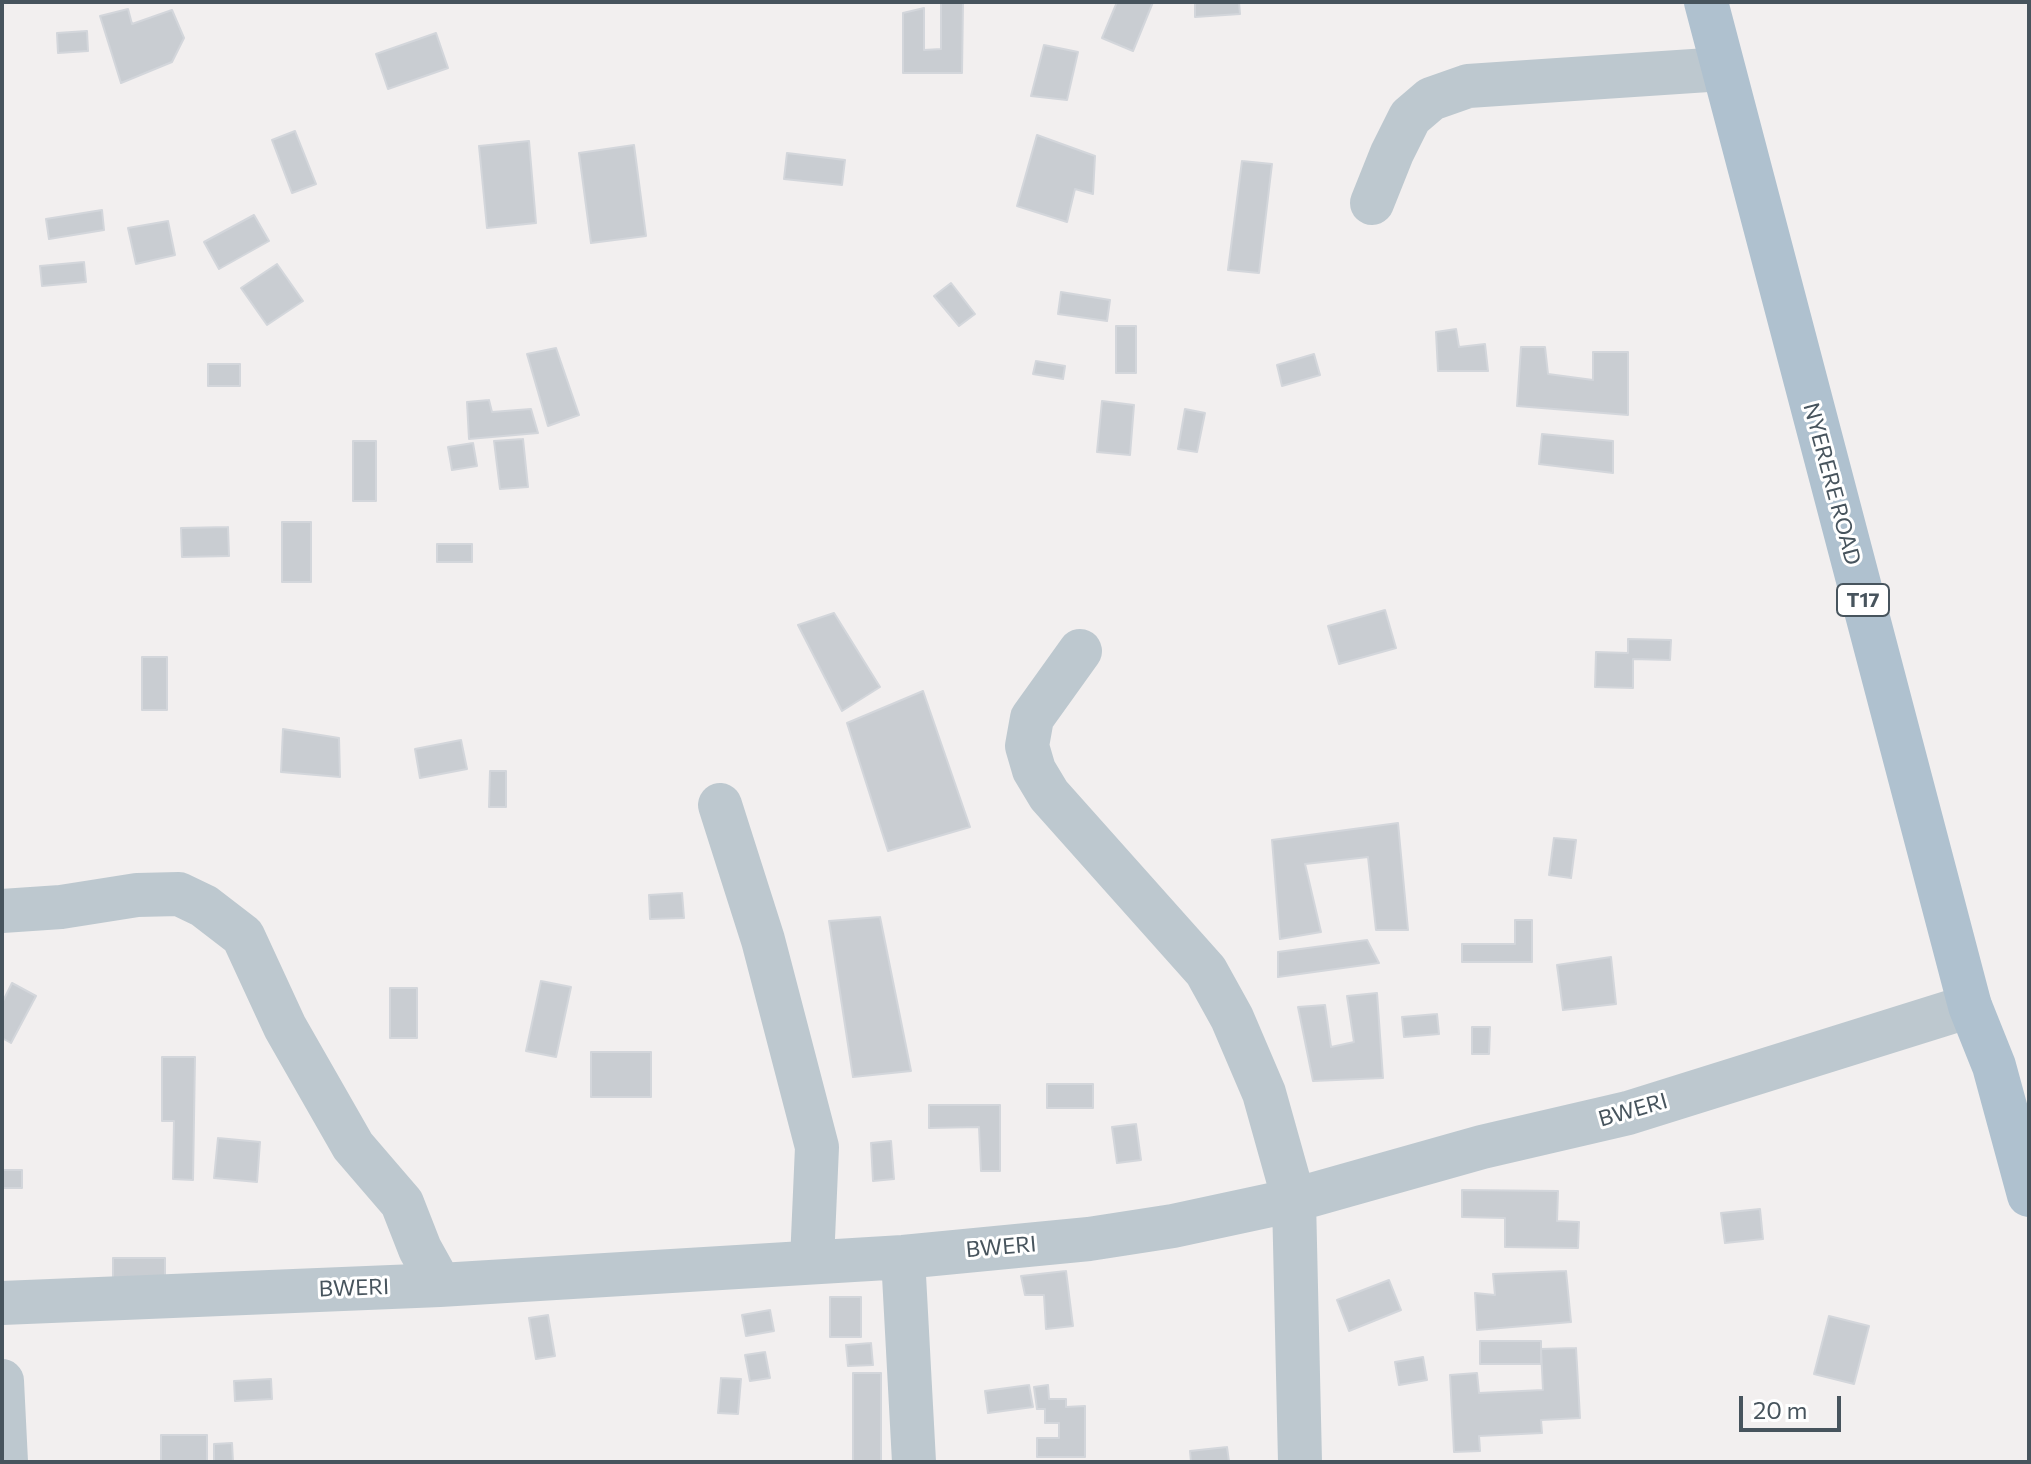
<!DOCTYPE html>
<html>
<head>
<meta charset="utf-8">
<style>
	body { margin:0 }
	#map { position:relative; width:2031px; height:1464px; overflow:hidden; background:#f2efef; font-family:Commissioner,sans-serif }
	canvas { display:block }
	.frame { position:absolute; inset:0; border:4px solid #47545d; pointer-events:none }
	.scale { position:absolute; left:1739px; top:1396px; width:102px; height:36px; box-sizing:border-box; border:4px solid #47545d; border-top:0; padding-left:10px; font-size:24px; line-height:28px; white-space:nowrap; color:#47545d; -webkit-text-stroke:6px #fff; paint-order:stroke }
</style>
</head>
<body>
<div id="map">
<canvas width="2031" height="1464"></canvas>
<div class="frame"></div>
<div class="scale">20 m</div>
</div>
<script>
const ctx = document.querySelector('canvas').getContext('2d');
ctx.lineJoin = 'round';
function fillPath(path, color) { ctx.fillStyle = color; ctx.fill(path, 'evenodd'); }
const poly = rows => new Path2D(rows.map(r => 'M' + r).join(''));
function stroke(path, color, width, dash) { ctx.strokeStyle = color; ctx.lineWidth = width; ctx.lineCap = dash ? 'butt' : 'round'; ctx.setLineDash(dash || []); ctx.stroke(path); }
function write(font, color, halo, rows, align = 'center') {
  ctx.font = font + ' Commissioner,sans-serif'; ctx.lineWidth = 6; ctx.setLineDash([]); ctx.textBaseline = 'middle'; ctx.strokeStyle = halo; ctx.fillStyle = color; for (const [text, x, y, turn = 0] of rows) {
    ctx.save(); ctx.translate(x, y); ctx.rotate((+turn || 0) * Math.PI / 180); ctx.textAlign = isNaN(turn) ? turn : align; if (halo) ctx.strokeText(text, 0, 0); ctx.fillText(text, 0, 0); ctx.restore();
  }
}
const building = poly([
	[941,2,963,2,962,73,903,73,903,13,924,8,924,50,941,49,941,2],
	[1117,2,1153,2,1133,51,1102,38,1117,2],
	[1195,2,1239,2,1240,14,1195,17,1195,2],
	[128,9,132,24,172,10,184,38,172,62,121,83,100,16,128,9],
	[87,31,88,51,58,53,57,33,87,31],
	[436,33,448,68,388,89,376,54,436,33],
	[1044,45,1078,52,1067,100,1031,96,1044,45],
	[295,131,316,184,292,193,272,140,295,131],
	[1037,135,1095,156,1093,194,1075,189,1067,222,1017,206,1037,135],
	[529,141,536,223,487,228,479,146,529,141],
	[634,145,646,236,591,243,579,153,634,145],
	[787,153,845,160,842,185,784,179,787,153],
	[1242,161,1272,164,1259,273,1228,270,1242,161],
	[102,210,104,230,49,239,46,219,102,210],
	[254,215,269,241,219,269,204,242,254,215],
	[168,221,175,255,136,264,128,228,168,221],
	[84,262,86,282,42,286,40,266,84,262],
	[277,264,303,301,267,325,241,288,277,264],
	[951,283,975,314,959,326,934,296,951,283],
	[1061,292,1110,300,1107,321,1058,314,1061,292],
	[1116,326,1136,326,1136,373,1116,373,1116,326],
	[1456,329,1459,347,1485,344,1488,371,1438,371,1436,332,1456,329],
	[1521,347,1545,347,1548,374,1593,380,1593,352,1628,352,1628,415,1517,406,1521,347],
	[556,348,579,415,548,426,527,354,556,348],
	[1314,354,1320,375,1282,386,1277,365,1314,354],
	[1036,361,1065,366,1063,379,1033,374,1036,361],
	[208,364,240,364,240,386,208,386,208,364],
	[489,400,492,412,531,409,538,433,469,439,467,402,489,400],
	[1102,401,1134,405,1130,455,1097,452,1102,401],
	[1185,409,1205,413,1197,452,1178,449,1185,409],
	[1542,434,1613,441,1613,473,1539,464,1542,434],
	[523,439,528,487,500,489,494,441,523,439],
	[353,441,376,441,376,501,353,501,353,441],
	[473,443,477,466,452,470,448,447,473,443],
	[282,522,311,522,311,582,282,582,282,522],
	[228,527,229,556,182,557,181,528,228,527],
	[437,544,472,544,472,562,437,562,437,544],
	[1385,610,1396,648,1339,664,1328,626,1385,610],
	[834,613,880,687,842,711,798,625,834,613],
	[1628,639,1671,640,1670,660,1633,659,1633,688,1595,687,1596,652,1628,653,1628,639],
	[142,657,167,657,167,710,142,710,142,657],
	[923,691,970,827,888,851,847,723,923,691],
	[283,729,339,738,340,777,281,772,283,729],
	[461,740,467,769,420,778,415,749,461,740],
	[490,771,506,771,506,807,489,807,490,771],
	[1398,823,1408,930,1376,930,1368,857,1305,864,1321,932,1280,939,1272,840,1398,823],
	[1554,838,1576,840,1571,878,1549,875,1554,838],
	[682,893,684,918,650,919,649,895,682,893],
	[880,917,911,1071,853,1077,829,921,880,917],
	[1515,920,1532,920,1532,962,1462,962,1462,944,1515,944,1515,920],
	[1367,940,1379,963,1278,977,1278,952,1367,940],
	[1611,957,1616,1004,1563,1010,1557,965,1611,957],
	[541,981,571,987,556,1057,526,1051,541,981],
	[12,983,36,996,11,1043,2,1038,2,1003,12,983],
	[390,988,417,988,417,1038,390,1038,390,988],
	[1377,993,1383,1078,1313,1081,1298,1007,1325,1005,1331,1047,1354,1042,1347,996,1377,993],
	[1437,1014,1439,1034,1404,1037,1402,1017,1437,1014],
	[1472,1027,1490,1027,1489,1054,1472,1054,1472,1027],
	[591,1052,651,1052,651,1097,591,1097,591,1052],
	[162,1057,195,1057,193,1180,173,1179,174,1121,162,1121,162,1057],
	[1047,1084,1093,1084,1093,1108,1047,1108,1047,1084],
	[929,1105,1000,1105,1000,1171,981,1171,979,1127,929,1128,929,1105],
	[1136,1124,1141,1160,1117,1163,1112,1127,1136,1124],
	[218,1138,260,1142,257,1182,214,1178,218,1138],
	[891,1141,894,1179,873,1181,871,1143,891,1141],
	[2,1170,22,1170,22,1188,2,1188,2,1170],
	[1462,1190,1558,1191,1557,1221,1579,1222,1578,1248,1505,1247,1505,1218,1462,1217,1462,1190],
	[1760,1209,1763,1239,1725,1243,1721,1213,1760,1209],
	[113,1258,165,1258,165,1282,113,1283,113,1258],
	[1066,1271,1073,1326,1046,1329,1044,1295,1025,1295,1021,1276,1066,1271],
	[1566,1271,1571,1322,1477,1330,1475,1293,1495,1295,1493,1274,1566,1271],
	[1389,1280,1401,1310,1349,1331,1337,1300,1389,1280],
	[830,1297,861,1297,861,1337,830,1337,830,1297],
	[770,1310,774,1331,746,1336,742,1315,770,1310],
	[548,1315,555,1356,536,1359,529,1318,548,1315],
	[1829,1316,1869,1326,1854,1384,1814,1374,1829,1316],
	[1480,1341,1541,1341,1541,1364,1480,1364,1480,1341],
	[871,1343,873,1365,848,1366,846,1345,871,1343],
	[1576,1348,1580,1418,1541,1420,1542,1433,1479,1436,1480,1451,1454,1452,1450,1375,1477,1373,1479,1393,1543,1390,1541,1349,1576,1348],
	[765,1352,770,1378,750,1381,745,1355,765,1352],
	[1423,1357,1427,1380,1399,1385,1395,1362,1423,1357],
	[853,1373,881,1373,881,1462,853,1462,853,1373],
	[721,1378,741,1379,738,1414,718,1413,721,1378],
	[271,1379,272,1399,235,1401,234,1381,271,1379],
	[1029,1385,1033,1407,988,1413,985,1391,1029,1385],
	[1048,1385,1049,1399,1066,1399,1066,1407,1085,1406,1085,1457,1037,1457,1037,1438,1059,1438,1059,1423,1045,1423,1045,1409,1037,1409,1034,1387,1048,1385],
	[161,1435,207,1435,207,1462,161,1462,161,1435],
	[232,1443,233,1462,214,1462,214,1444,232,1443],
	[1227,1447,1229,1462,1191,1462,1190,1451,1227,1447]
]);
fillPath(building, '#c9cdd2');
stroke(building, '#d3d6db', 2);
stroke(poly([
	[1372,203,1392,153,1410,117,1431,99,1468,86,1723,69],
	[1080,651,1032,718,1027,746,1034,770,1049,795,1206,971,1232,1018,1264,1093,1294,1200,1300,1462],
	[720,805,763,940,817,1147,812,1261],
	[2,911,61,907,137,895,179,894,204,906,243,936,285,1027,353,1146,402,1203,420,1249,440,1285],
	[903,1257,914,1462],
	[2,1303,440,1285,903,1257,1089,1239,1173,1226,1294,1200,1482,1147,1628,1113,1970,1006],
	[2,1381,6,1462]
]), '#bdc8cf', 44);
stroke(poly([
	[1706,2,1970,1006,1994,1066,2029,1195]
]), '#afc1cf', 44);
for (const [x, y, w] of [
	[1863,600,52]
]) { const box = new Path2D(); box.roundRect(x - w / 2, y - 16, w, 32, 6); ctx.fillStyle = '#fff'; ctx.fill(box); stroke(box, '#47545d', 2); }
write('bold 20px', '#47545d', null, [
	["T17",1863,600]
]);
write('22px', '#47545d', '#fff', [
	["NYERERE ROAD",1832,484,75],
	["BWERI",1633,1110,-16],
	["BWERI",1001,1247,-5],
	["BWERI",354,1288,-2]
]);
</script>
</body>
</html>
